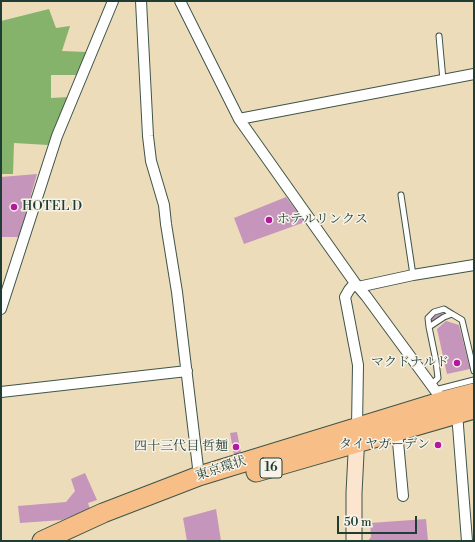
<!DOCTYPE html>
<html>
<head>
<meta charset="utf-8">
<style>
	body { margin:0 }
	#map { position:relative; width:475px; height:542px; overflow:hidden; background:#eddcba; font-family:"Libre Bodoni",serif }
	canvas { display:block }
	.frame { position:absolute; inset:0; border:2px solid #1f3d34; pointer-events:none }
	.scale { position:absolute; left:337px; top:516px; width:80px; height:18px; box-sizing:border-box; border:2px solid #1f3d34; border-top:0; padding-left:5px; font-size:12px; line-height:14px; white-space:nowrap; color:#1f3d34; -webkit-text-stroke:3px #f7f3e8; paint-order:stroke }
</style>
</head>
<body>
<div id="map">
<canvas width="475" height="542"></canvas>
<div class="frame"></div>
<div class="scale">50 m</div>
</div>
<script>
const ctx = document.querySelector('canvas').getContext('2d');
ctx.lineJoin = 'round';
function fillPath(path, color) { ctx.fillStyle = color; ctx.fill(path, 'evenodd'); }
const poly = rows => new Path2D(rows.map(r => 'M' + r).join(''));
function stroke(path, color, width, dash) { ctx.strokeStyle = color; ctx.lineWidth = width; ctx.lineCap = dash ? 'butt' : 'round'; ctx.setLineDash(dash || []); ctx.stroke(path); }
function write(font, color, halo, rows, align = 'center') {
  ctx.font = font + ' "Libre Bodoni","Noto Serif JP",serif'; ctx.lineWidth = 3; ctx.setLineDash([]); ctx.textBaseline = 'middle'; ctx.strokeStyle = halo; ctx.fillStyle = color; for (const [text, x, y, turn = 0] of rows) {
    ctx.save(); ctx.translate(x, y); ctx.rotate((+turn || 0) * Math.PI / 180); ctx.textAlign = isNaN(turn) ? turn : align; if (halo) ctx.strokeText(text, 0, 0); ctx.fillText(text, 0, 0); ctx.restore();
  }
}
fillPath(poly([
	[49,9,56,28,70,26,62,51,87,52,77,75,51,75,51,98,69,97,48,145,14,143,13,174,1,174,1,21]
]), '#86b36c');
fillPath(poly([
	[37,174,19,237,1,237,1,177],
	[286,197,305,222,244,244,234,218],
	[442,312,443,315,434,322,430,323,432,317],
	[446,321,459,325,470,369,447,374,437,329],
	[237,432,241,453,234,455,230,433],
	[85,473,97,500,88,503,90,509,62,520,20,523,18,506,66,502,75,491,71,479],
	[216,509,221,541,187,541,183,518],
	[426,519,428,541,368,541,371,537,370,523]
]), '#c595bb');
const lane = poly([
	[439,36,443,80],
	[401,195,413,275],
	[429,327,428,318,434,312,444,309,452,314],
	[431,385,438,378,436,361,429,327,444,317,452,314,462,320,474,371],
	[435,390,474,380]
]);
const street = poly([
	[141,1,148,136,151,161,164,205,166,224,177,292,199,476],
	[180,1,239,119,355,283,366,296,443,401],
	[239,119,474,74],
	[355,283,349,290,345,297,358,365,357,427],
	[358,287,413,275,474,265],
	[1,309,57,136,113,1],
	[1,392,187,371],
	[457,413,467,541],
	[397,431,403,496]
]);
const secondary = poly([
	[354,541,354,493,357,434]
]);
const highway = poly([
	[256,472,474,409],
	[42,541,103,513,199,476,443,401,474,393]
]);
stroke(lane, '#3e5548', 7);
stroke(street, '#3e5548', 12);
stroke(secondary, '#3e5548', 17);
stroke(highway, '#3e5548', 21);
stroke(lane, '#fff', 5);
stroke(street, '#fff', 10);
stroke(secondary, '#fce5cf', 15);
stroke(highway, '#f7be87', 19);
for (const [x, y, r, color] of [
	[14,207,4,"#b5179e"],
	[269,220,4,"#b5179e"],
	[457,363,4,"#b5179e"],
	[438,445,4,"#b5179e"],
	[236,447,4,"#b5179e"]
]) { const dot = new Path2D(); dot.arc(x, y, r, 0, 2 * Math.PI); ctx.fillStyle = color; ctx.fill(dot); stroke(dot, '#f7f3e8', 1.5); }
for (const [x, y, w] of [
	[271,468,22]
]) { const box = new Path2D(); box.roundRect(x - w / 2, y - 10, w, 20, 3); ctx.fillStyle = '#f7f3e8'; ctx.fill(box); stroke(box, '#1f3d34', 1); }
write('bold 12px', '#1f3d34', null, [
	["16",271,468]
]);
write('13px', '#1f3d34', '#f7f3e8', [
	["HOTEL D",22,207,"left"],
	["ホテルリンクス",277,220,"left"],
	["マクドナルド",449,363],
	["タイヤガーデン",430,445],
	["四十三代目 哲麺",228,447]
], 'right');
write('13px', '#1f3d34', '#f7f3e8', [
	["東京環状",221,469,-18]
]);
</script>
</body>
</html>
